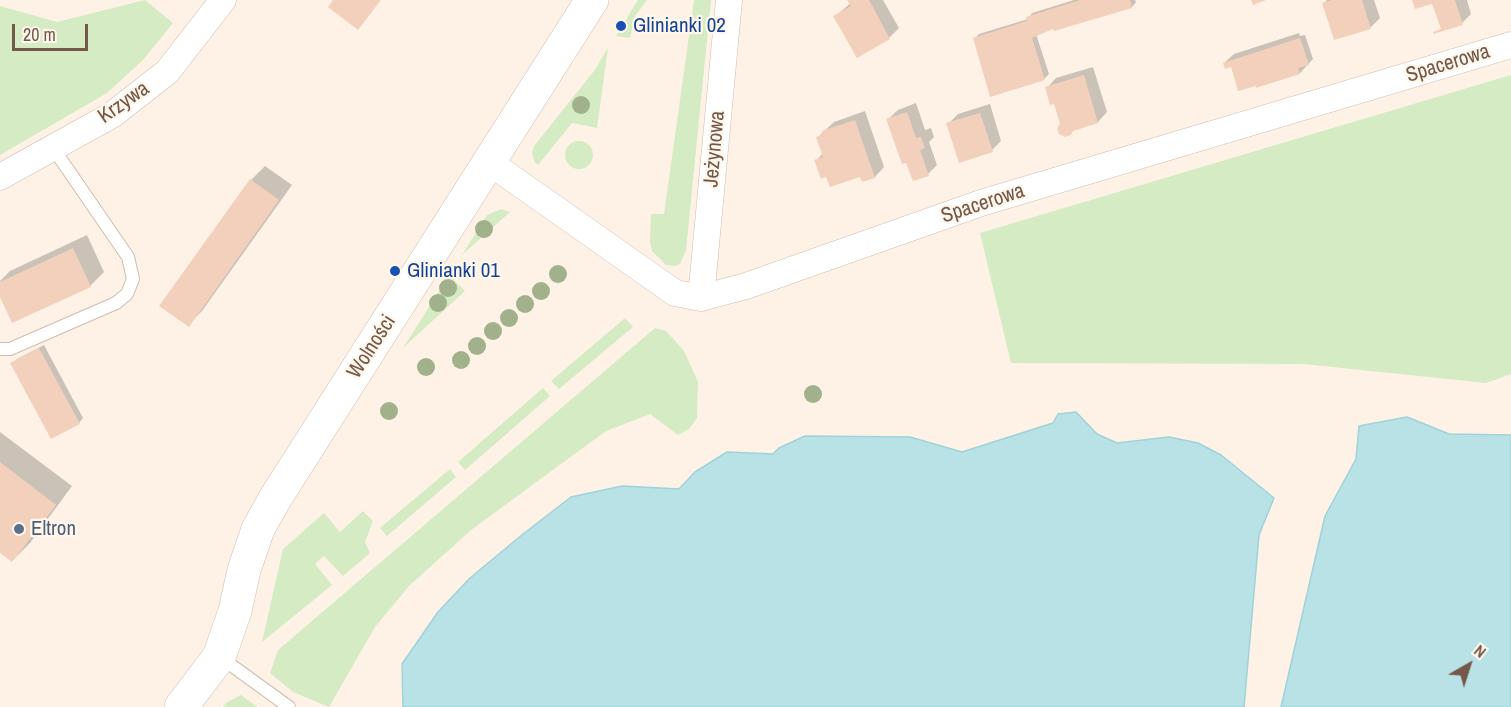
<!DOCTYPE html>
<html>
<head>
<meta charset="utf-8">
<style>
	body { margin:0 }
	#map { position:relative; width:1511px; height:707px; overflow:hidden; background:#fdf2e5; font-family:"Archivo Narrow",sans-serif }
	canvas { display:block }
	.north { position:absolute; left:1439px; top:635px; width:60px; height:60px; -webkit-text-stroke:4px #fff7ec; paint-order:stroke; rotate:39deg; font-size:16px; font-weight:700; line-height:24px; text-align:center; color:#76584a }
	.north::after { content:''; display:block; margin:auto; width:21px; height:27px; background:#76584a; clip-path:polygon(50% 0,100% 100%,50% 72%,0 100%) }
	.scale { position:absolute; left:12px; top:24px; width:76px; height:27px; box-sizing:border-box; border:3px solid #76584a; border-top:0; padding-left:8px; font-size:18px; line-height:21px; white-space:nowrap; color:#76584a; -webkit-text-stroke:4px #fff7ec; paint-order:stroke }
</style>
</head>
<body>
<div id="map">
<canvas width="1511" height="707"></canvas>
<div class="north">N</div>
<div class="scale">20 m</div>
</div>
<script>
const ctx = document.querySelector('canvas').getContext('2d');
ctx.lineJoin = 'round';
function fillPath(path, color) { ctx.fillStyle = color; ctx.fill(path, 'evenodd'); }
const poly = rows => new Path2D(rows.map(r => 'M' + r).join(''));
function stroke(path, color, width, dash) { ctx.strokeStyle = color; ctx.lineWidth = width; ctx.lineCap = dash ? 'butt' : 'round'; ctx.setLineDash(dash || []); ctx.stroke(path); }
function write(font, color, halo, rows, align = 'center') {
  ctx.font = font + ' "Archivo Narrow",sans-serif'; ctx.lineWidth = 4.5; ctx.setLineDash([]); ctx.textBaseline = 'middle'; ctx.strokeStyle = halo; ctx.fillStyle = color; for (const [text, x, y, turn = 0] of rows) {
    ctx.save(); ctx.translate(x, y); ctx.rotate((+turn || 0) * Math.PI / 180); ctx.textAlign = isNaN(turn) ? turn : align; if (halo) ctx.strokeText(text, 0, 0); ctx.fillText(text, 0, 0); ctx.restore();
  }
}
fillPath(poly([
	[145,0,173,23,143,60,107,93,0,155,0,6,57,22],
	[638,0,647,0,635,16,630,38,616,36],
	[694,0,711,0,686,250,680,264,675,266,666,265,652,251,650,242,651,214,664,214],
	[608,48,597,128,572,123,538,165,534,161,532,152,534,146,594,71],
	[1511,75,1511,374,1486,383,1304,364,1011,363,980,233],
	'565 155a14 14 0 1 1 28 0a14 14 0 1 1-28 0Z',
	[501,209,510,212,462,255,487,215],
	[451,277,465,291,403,348,441,288],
	[625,318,633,327,559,389,551,381],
	[655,328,666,331,684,351,698,382,697,418,689,429,678,435,650,414,606,431,471,530,409,586,375,627,329,707,293,692,270,673,278,650],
	[543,388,550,396,465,470,458,462],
	[450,469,456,477,387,536,380,528],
	[363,511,373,521,365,542,370,553,343,576,324,556,315,564,332,585,262,642,283,549,324,513,340,532],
	[241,695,257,707,223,707,227,702]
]), '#d5ebc3');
const water = poly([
	[1076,412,1097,434,1117,443,1169,437,1198,443,1221,455,1274,498,1259,535,1244,707,403,707,402,664,438,612,470,578,523,534,571,497,622,486,679,489,695,472,727,452,773,454,779,448,805,436,910,437,962,452,1053,423,1058,414,1076,412],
	[1407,417,1449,434,1511,435,1511,707,1281,707,1325,516,1356,459,1359,426,1407,417]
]);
fillPath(water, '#b9e2e7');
stroke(water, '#9fd2d9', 1.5);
fillPath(poly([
	[849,0,883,0,899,28,889,38,835,16,851,3],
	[1074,0,1135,0,1136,2,1132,7,1053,27,1036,34,1049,74,1044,79,974,39,979,34,1028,19,1032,13],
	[1327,0,1374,0,1380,18,1371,27,1335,38,1324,3],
	[1414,0,1467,0,1471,14,1462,23,1433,2],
	[1299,33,1300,36,1305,35,1313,59,1300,73,1224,63,1234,54],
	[1093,67,1107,112,1098,122,1061,124,1055,102,1047,88,1056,78],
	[916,103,925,130,931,128,934,137,929,142,937,165,928,174,888,119,898,110],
	[990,104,1001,141,992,150,948,124,958,114],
	[865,111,884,167,875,177,860,175,827,176,816,161,823,153,818,137,834,122],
	[265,166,292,185,202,311,188,325,251,180],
	[87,235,104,272,90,286,0,293,0,281,10,271],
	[44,345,83,418,79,423,12,364,17,359],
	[0,432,72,486,30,543,12,561,0,551]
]), '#0003');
fillPath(poly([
	[333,0,381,0,358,30,328,7],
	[847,0,869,0,890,39,857,58,833,16,851,6],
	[1080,0,1130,0,1132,8,1054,31,1053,29,1032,38,1045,80,990,97,973,38,1027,21,1026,17],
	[1251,0,1266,0,1253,5],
	[1332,0,1362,0,1371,29,1334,40,1322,3],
	[1412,0,1455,0,1463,25,1433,34,1433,32,1441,29,1432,4,1415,9],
	[1300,38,1309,65,1298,68,1300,74,1256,88,1256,86,1238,91,1231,67,1225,69,1223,63],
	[1084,75,1098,123,1073,131,1071,135,1065,137,1059,134,1057,128,1060,124,1054,104,1050,105,1045,87],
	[907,112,916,138,921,137,925,148,920,150,929,176,913,181,906,163,902,164,886,119],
	[980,113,993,152,959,163,946,123],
	[855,120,875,178,862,182,860,177,830,187,826,177,821,179,814,160,823,157,816,137,823,134,822,131],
	[250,179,279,200,189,327,159,306],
	[73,248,91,287,12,323,0,297,0,282],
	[39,348,80,424,51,439,10,363],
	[0,462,56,505,12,562,0,553]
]), '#f2d0bc');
const lane = poly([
	[0,349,10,349,116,303,127,294,133,279,128,257,53,148],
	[220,657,289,707]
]);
const street = poly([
	[489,162,675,293,701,298,746,286,981,203,1511,45],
	[0,177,112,115,167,72,223,0],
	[701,298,729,0]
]);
const secondary = poly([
	[181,707,219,657,235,611,244,570,258,529,276,497,592,0]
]);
stroke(lane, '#d0bcae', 14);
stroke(street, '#d0bcae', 27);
stroke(secondary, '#d4bbab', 34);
stroke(lane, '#fff', 12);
stroke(street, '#fff', 26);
stroke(secondary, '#fff', 33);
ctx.fillStyle = '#a1b18b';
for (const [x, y] of [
	[581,105],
	[484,229],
	[558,274],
	[448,288],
	[541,291],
	[438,303],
	[525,304],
	[509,318],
	[493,331],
	[477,346],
	[461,360],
	[426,367],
	[813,394],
	[389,411]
]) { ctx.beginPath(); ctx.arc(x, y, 9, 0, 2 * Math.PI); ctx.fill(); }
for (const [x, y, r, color] of [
	[621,26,6,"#1a4fb4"],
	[395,271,6,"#1a4fb4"],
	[19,529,6,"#5c6f8a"]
]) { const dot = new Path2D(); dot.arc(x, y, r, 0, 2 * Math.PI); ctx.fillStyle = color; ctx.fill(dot); stroke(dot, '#fff7ec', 2); }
write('21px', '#164399', '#fff7ec', [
	["Glinianki 02",633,26],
	["Glinianki 01",407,271]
], 'left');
write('21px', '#76584a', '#fff7ec', [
	["Spacerowa",1448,64,-17],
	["Krzywa",124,103,-35],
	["Jeżynowa",715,149,-85],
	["Spacerowa",983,204,-18],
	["Wolności",372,347,-57]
]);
write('21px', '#4e5e75', '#fff7ec', [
	["Eltron",31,529]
], 'left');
</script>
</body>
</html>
